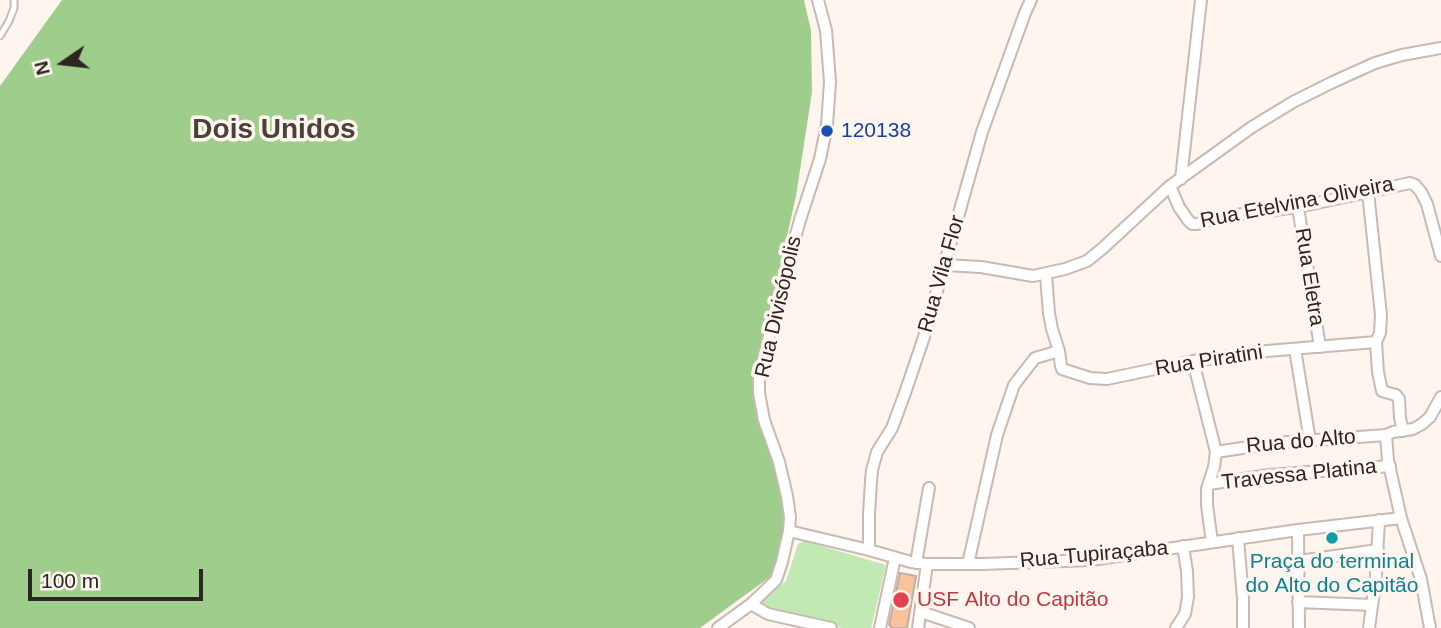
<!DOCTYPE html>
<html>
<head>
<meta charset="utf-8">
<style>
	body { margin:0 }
	#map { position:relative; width:1441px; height:628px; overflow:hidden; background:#fef5ef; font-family:Arial,sans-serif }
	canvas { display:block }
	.north { position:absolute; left:28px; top:28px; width:70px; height:70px; -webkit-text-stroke:5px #fef5ef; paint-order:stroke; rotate:256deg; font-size:19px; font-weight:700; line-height:28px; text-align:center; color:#2c2623 }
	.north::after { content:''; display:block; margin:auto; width:24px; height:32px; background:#2c2623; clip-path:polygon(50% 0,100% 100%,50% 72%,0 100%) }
	.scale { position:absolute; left:28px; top:569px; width:175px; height:32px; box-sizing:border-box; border:4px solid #2c2623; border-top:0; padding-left:9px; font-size:21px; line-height:24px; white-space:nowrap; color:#2c2623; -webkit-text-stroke:5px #fef5ef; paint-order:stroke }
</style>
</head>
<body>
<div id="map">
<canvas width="1441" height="628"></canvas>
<div class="north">N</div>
<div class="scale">100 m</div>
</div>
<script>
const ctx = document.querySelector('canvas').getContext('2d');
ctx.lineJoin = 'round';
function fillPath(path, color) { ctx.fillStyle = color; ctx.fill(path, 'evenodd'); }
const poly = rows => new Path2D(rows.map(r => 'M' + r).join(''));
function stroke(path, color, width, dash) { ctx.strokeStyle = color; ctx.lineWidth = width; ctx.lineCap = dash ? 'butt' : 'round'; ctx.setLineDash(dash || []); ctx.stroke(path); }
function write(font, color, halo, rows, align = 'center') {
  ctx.font = font + ' Arial,sans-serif'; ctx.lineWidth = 7; ctx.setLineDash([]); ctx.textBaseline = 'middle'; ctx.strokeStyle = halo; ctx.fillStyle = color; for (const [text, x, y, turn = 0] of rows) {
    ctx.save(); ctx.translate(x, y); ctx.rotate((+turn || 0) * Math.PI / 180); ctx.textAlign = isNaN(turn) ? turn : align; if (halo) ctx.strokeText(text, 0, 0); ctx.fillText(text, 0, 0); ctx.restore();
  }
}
fillPath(poly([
	[804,541,886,565,871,628,842,628,791,614,772,612,761,605,760,601,786,581,798,544]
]), '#c2e8b3');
fillPath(poly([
	[62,0,804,0,811,31,812,92,796,196,753,387,782,464,793,515,778,571,700,628,0,628,0,86]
]), '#9fce8c');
const building = poly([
	[900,573,916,576,907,628,891,628,891,626,889,625,900,573]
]);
fillPath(building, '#fac29b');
stroke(building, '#bcafa5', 2);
const lane = poly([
	[0,36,9,21,14,8,14,0]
]);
const street = poly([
	[1181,179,1201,0],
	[1170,186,1179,207,1188,220,1192,224,1197,224,1220,217,1298,207,1410,183,1415,185,1421,192,1427,204,1441,256],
	[1368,192,1381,315,1380,333,1376,342,1378,372,1382,391,1396,395,1399,399,1400,418,1403,431],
	[1298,207,1320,347],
	[944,265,981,267,1033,276,1065,269,1087,261,1103,248,1170,186,1252,127,1293,102,1333,82,1375,63,1402,55,1441,48],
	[1046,275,1049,313,1052,329,1059,351,1061,366,1062,369,1090,378,1107,379,1193,361,1267,351,1376,342],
	[1295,349,1310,441],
	[1193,361,1216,452,1214,467,1207,489,1207,505,1212,542],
	[1216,452,1275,443,1386,435],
	[1209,484,1269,475,1390,466],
	[1298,530,1299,628],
	[789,531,869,550,911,562,927,564,983,564,1091,560,1298,530,1401,518],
	[1238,538,1243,599,1243,628],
	[869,550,869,514,871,481,872,470,877,452,892,428,905,393,924,337,982,132,1025,13,1031,0],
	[1299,561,1378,550],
	[916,563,929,488],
	[968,564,997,435,1014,385,1035,358,1059,351],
	[1298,602,1372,605],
	[751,604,768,614,831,628],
	[921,612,969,628],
	[718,628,751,604,776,580,782,562,789,531,790,517,787,496,779,462,764,420,759,393,759,379,775,310,800,220,820,159,827,125,830,82,826,30,818,0],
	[880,628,895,558],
	[918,628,927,564],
	[1176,628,1185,614,1188,597,1187,571,1183,546],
	[1369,628,1376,576,1379,520],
	[1430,628,1421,579,1401,518,1388,460,1386,435,1393,432,1413,429,1422,424,1430,417,1441,397]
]);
stroke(lane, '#c8bab1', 9);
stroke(street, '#c8bab1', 14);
stroke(lane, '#fff', 5);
stroke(street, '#fff', 10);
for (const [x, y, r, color] of [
	[827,131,7,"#1a4fb4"],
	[1332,538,7,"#0f9aa8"],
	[901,600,9,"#e0444e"]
]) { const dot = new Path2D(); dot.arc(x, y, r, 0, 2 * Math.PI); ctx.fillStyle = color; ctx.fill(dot); stroke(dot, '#fef5ef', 2.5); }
write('21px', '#164399', '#fef5ef', [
	["120138",841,131]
], 'left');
write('21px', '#2c2623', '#fef5ef', [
	["Rua Etelvina Oliveira",1297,203,-11],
	["Rua Vila Flor",942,274,-74],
	["Rua Eletra",1309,277,81],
	["Rua Divisópolis",779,307,-77],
	["Rua Piratini",1209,361,-9],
	["Rua do Alto",1301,442,-5],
	["Travessa Platina",1299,475,-6],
	["Rua Tupiraçaba",1094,555,-5]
]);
write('21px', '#0d838f', '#fef5ef', [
	["Praça do terminal",1332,562],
	["do Alto do Capitão",1332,586]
]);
write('21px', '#be3a42', '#fef5ef', [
	["USF Alto do Capitão",917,600]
], 'left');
write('bold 28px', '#4c4139', '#fef5ef', [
	["Dois Unidos",274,130]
]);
</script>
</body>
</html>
